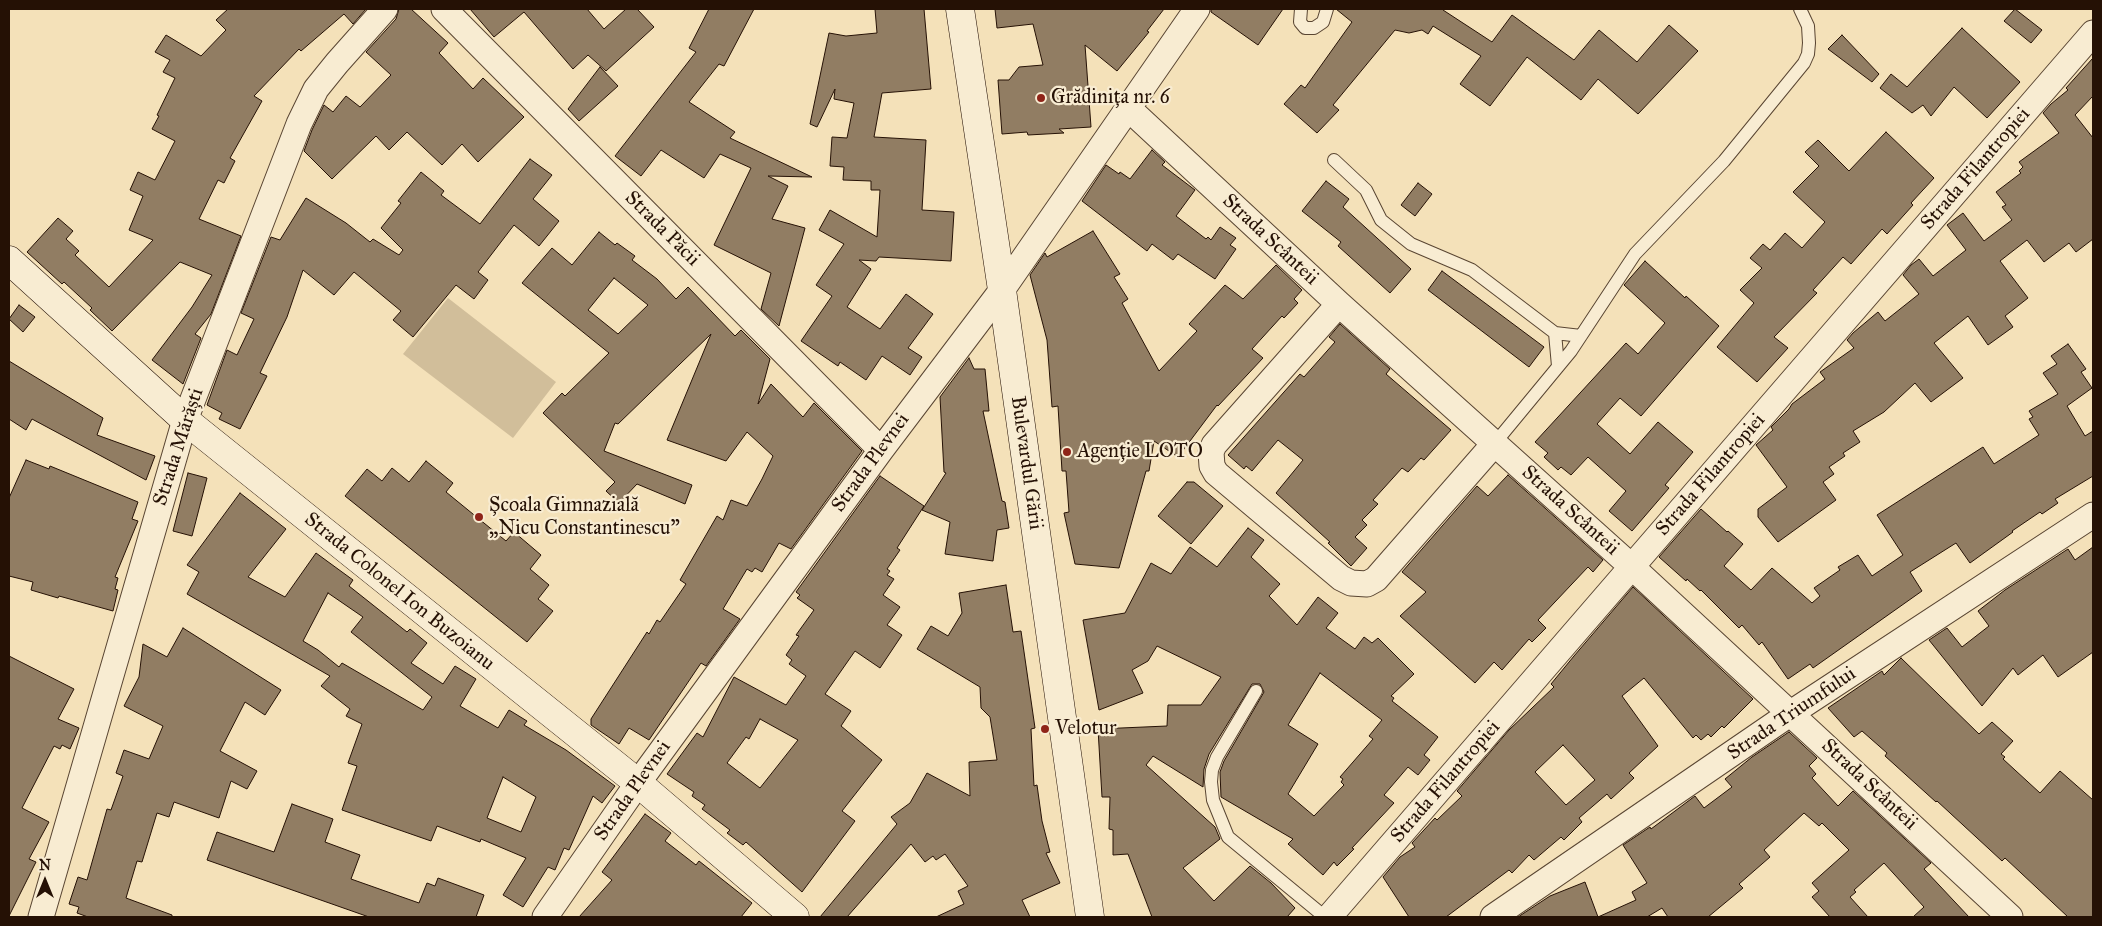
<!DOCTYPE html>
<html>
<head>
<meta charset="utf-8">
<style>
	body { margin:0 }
	#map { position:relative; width:2102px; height:926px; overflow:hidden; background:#f4e1b9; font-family:"IM FELL Great Primer",serif }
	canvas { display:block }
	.frame { position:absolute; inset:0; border:10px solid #251105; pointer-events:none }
	.north { position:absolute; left:20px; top:856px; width:50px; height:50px; -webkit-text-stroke:4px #f8ecd2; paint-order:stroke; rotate:0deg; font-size:14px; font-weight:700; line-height:20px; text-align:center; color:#251105 }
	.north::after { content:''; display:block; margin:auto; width:18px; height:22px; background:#251105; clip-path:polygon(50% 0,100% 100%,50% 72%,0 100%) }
</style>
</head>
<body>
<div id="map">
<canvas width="2102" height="926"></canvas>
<div class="frame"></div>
<div class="north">N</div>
</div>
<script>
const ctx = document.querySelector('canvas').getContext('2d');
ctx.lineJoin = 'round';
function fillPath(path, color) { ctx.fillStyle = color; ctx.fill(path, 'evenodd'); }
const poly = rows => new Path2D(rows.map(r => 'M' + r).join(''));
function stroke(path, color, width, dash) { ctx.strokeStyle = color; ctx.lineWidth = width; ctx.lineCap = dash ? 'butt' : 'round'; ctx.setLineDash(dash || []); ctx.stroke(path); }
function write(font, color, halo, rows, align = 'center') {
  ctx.font = font + ' "IM FELL Great Primer",serif'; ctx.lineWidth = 4.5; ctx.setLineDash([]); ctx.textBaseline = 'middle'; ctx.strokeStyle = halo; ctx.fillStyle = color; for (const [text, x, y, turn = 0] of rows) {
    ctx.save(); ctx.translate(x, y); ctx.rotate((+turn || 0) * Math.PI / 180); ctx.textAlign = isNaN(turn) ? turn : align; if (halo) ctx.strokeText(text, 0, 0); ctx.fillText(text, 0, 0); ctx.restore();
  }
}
fillPath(poly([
	[448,298,556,382,513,438,403,354]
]), '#d1be9a');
const building = poly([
	[228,9,366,9,353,24,344,14,301,51,299,49,254,96,262,101,230,158,235,161,224,183,218,180,199,219,241,236,211,314,195,334,201,338,183,384,152,360,192,307,212,275,180,262,112,331,90,310,92,308,64,282,62,284,27,252,58,218,73,231,66,239,79,251,75,255,109,287,153,240,129,230,143,196,130,190,138,172,155,180,175,141,152,129,159,116,157,115,175,78,163,72,170,60,155,52,166,35,201,56,226,30,216,20,228,9],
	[399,9,411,9,448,43,439,53,473,89,483,78,524,117,478,162,462,144,442,165,407,132,389,150,376,136,332,179,304,151,312,130,324,105,333,112,346,96,360,107,391,75,366,52,396,19,399,9],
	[470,9,587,9,604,29,626,9,637,9,654,27,606,71,588,55,573,69,524,12,494,37,470,9],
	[709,9,754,9,724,66,719,64,689,102,735,132,730,138,812,177,768,176,788,186,772,219,805,228,779,326,761,309,771,273,714,245,751,168,720,154,704,178,661,150,641,176,615,156,696,52,689,48,709,9],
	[875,9,924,9,931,89,882,93,874,137,926,140,922,210,954,212,951,261,879,257,876,261,859,260,871,269,847,307,880,329,906,294,933,314,908,348,922,357,910,375,882,356,866,380,840,362,838,366,801,341,832,296,816,285,844,244,819,230,830,210,877,237,880,190,871,190,871,181,843,180,844,167,830,166,832,137,847,138,854,103,834,99,835,89,817,127,810,124,829,33,846,36,877,33,875,9],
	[995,9,1164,9,1147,31,1149,32,1117,71,1085,45,1091,127,1059,129,1064,133,1028,135,1027,132,1002,134,998,80,1009,80,1019,67,1043,65,1033,24,997,28,995,9],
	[1211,9,1283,9,1258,45,1211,12,1211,9],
	[1336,9,1444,9,1443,10,1492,42,1512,15,1574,60,1599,30,1637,62,1669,25,1698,51,1638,114,1598,79,1581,100,1527,57,1490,106,1460,84,1481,56,1433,26,1428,34,1422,30,1409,33,1395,30,1333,105,1339,110,1317,133,1284,104,1301,85,1305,88,1352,22,1336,9],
	[2015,9,2042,30,2031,43,2004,21,2015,9],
	[1962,28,2020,82,1987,118,1954,87,1931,116,1923,105,1912,113,1880,88,1891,74,1907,87,1962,28],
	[1842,35,1879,74,1872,82,1828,49,1842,35],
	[2093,58,2093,96,2075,115,2093,138,2093,239,2076,252,2069,243,2044,262,2027,240,2000,261,2028,298,2005,316,2013,327,1988,345,1968,316,1934,343,1963,378,1931,402,1915,383,1884,412,1853,431,1860,442,1843,453,1845,456,1829,467,1834,474,1823,482,1836,500,1778,542,1758,517,1758,509,1787,487,1756,445,1773,430,1771,427,1789,409,1792,404,1825,379,1820,372,1854,348,1847,340,1853,333,1878,312,1885,321,1919,294,1903,275,1911,265,1919,259,1933,276,1966,250,1947,225,1963,213,1984,241,2012,220,2002,207,2006,205,1996,192,2021,173,2019,171,2023,167,2019,162,2059,133,2043,113,2051,104,2068,90,2066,88,2093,58],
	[600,67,618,86,579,121,568,109,600,67],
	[1886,132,1934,178,1911,203,1913,205,1887,234,1882,229,1851,264,1843,257,1813,290,1817,293,1774,337,1788,348,1757,382,1717,347,1754,303,1740,290,1762,268,1750,258,1763,244,1770,250,1785,233,1802,248,1825,222,1793,192,1819,166,1805,152,1818,140,1849,171,1886,132],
	[1152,150,1165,162,1162,165,1195,190,1176,216,1206,239,1208,237,1211,240,1220,227,1236,238,1230,245,1236,249,1215,279,1178,254,1173,260,1152,244,1147,251,1082,201,1106,165,1119,174,1120,172,1130,179,1152,150],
	[530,159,552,175,533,199,559,221,539,246,514,225,478,272,488,280,474,299,456,285,413,337,393,320,401,311,354,272,334,295,303,270,287,317,260,373,267,376,240,429,219,419,222,413,207,405,227,350,237,355,254,319,241,313,271,237,280,240,306,198,346,223,370,242,373,239,399,255,403,250,381,228,401,203,398,201,421,172,444,191,441,195,480,224,530,159],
	[1326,181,1349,199,1343,207,1411,269,1390,293,1338,246,1341,242,1302,211,1326,181],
	[1418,183,1432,194,1415,216,1401,205,1418,183],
	[1093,231,1120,274,1114,277,1128,299,1122,303,1159,371,1197,331,1189,324,1225,285,1243,299,1276,265,1302,290,1294,299,1298,303,1284,318,1282,316,1252,349,1263,358,1218,406,1217,405,1178,457,1154,441,1149,471,1146,471,1119,568,1075,564,1064,513,1069,512,1066,471,1062,471,1058,406,1052,407,1047,340,1030,275,1045,253,1047,257,1093,231],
	[599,232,615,245,617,243,635,256,632,260,657,279,676,299,688,287,735,336,741,330,770,359,758,404,771,384,803,417,814,403,862,451,791,549,779,543,762,572,755,568,752,572,747,569,723,609,740,619,706,666,701,663,649,740,629,728,619,744,591,725,591,719,647,632,649,634,657,620,660,622,686,584,680,580,717,516,723,520,731,500,747,506,762,479,773,456,747,432,726,461,667,440,711,334,618,424,615,423,604,451,692,485,685,504,637,484,619,503,606,491,615,482,543,413,562,393,565,396,609,353,522,283,552,248,572,265,599,232],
	[614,278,648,305,618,334,588,310,614,278],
	[1645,261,1685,298,1686,296,1719,326,1641,416,1620,398,1597,424,1630,454,1658,422,1693,452,1665,485,1669,488,1632,531,1609,511,1626,491,1588,457,1571,475,1561,467,1558,470,1544,457,1548,453,1535,442,1626,343,1638,354,1665,323,1624,285,1645,261],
	[1442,271,1544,347,1529,367,1428,290,1442,271],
	[19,305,35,317,23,332,9,319,19,305],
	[1340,324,1390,369,1386,374,1451,430,1424,460,1421,458,1408,472,1402,468,1373,500,1378,504,1362,520,1367,525,1355,537,1367,548,1351,566,1328,543,1330,542,1276,493,1303,460,1278,440,1252,471,1246,466,1244,469,1228,455,1300,374,1304,377,1335,342,1329,337,1340,324],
	[2068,344,2086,369,2081,372,2092,388,2067,406,2085,436,2093,431,2093,476,2055,499,2058,503,2042,514,2040,512,2012,531,2013,532,1970,563,1956,543,1910,572,1922,591,1813,668,1810,664,1788,679,1762,642,1759,645,1742,625,1739,628,1701,590,1700,591,1687,579,1686,581,1659,557,1701,509,1727,532,1728,531,1743,544,1724,566,1751,590,1772,568,1812,603,1820,596,1814,588,1840,570,1838,567,1858,555,1872,576,1903,555,1877,515,1983,447,1994,464,2039,435,2029,419,2033,417,2029,411,2058,394,2043,373,2057,364,2051,356,2068,344],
	[969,358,974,369,985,369,989,411,983,411,1002,501,1005,502,1009,528,997,530,993,561,945,554,950,522,922,510,946,473,944,472,940,397,969,358],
	[9,361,103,418,97,435,155,456,146,480,32,419,26,430,9,419,9,361],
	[26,460,49,469,50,466,138,502,132,519,138,521,115,577,118,578,115,589,118,590,113,611,59,596,58,598,31,590,33,582,9,576,9,498,26,460],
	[426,461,453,483,446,492,506,541,514,532,541,555,530,569,549,585,538,599,553,611,527,642,345,496,367,469,382,481,392,468,409,482,426,461],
	[188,473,207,478,192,536,173,531,188,473],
	[1508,475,1603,560,1593,572,1588,567,1538,620,1546,628,1532,642,1529,639,1502,670,1494,662,1475,683,1400,616,1426,592,1402,572,1477,486,1488,496,1508,475],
	[880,476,924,506,897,548,900,550,887,569,890,571,887,575,894,579,883,595,900,607,887,625,902,635,880,668,855,651,825,694,851,711,841,726,882,760,842,811,855,821,802,892,746,842,743,845,727,833,730,830,702,809,705,805,692,796,694,792,667,774,697,733,703,737,734,677,786,705,806,676,789,664,792,660,786,655,799,636,796,635,814,610,797,598,800,595,796,592,880,476],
	[760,719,798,740,760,788,727,763,746,737,749,739,760,719],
	[1187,482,1194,482,1223,506,1191,544,1158,516,1187,482],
	[240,493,286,529,248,577,285,597,316,553,353,580,349,586,407,632,410,629,427,643,411,663,443,684,455,666,476,679,460,706,498,728,509,710,527,721,524,725,566,750,615,786,602,803,593,796,569,850,564,848,555,870,548,867,523,907,503,895,526,858,481,839,480,842,437,826,431,841,342,810,357,766,348,763,362,724,346,716,350,709,321,686,330,676,187,594,199,572,187,565,240,493],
	[328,593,363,617,351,632,432,697,423,710,342,663,339,667,318,650,303,641,328,593],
	[503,777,536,797,521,832,487,818,503,777],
	[1248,528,1264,540,1251,557,1280,584,1269,596,1297,625,1318,597,1338,613,1326,628,1355,649,1364,637,1372,643,1378,638,1414,674,1391,696,1394,698,1392,701,1438,737,1424,755,1430,760,1418,775,1408,767,1384,795,1394,803,1352,848,1354,849,1337,866,1334,862,1323,875,1288,844,1293,839,1221,797,1220,772,1224,761,1264,692,1260,684,1252,684,1209,754,1204,769,1203,787,1153,756,1146,765,1215,827,1220,839,1183,868,1214,901,1250,866,1271,883,1295,908,1287,917,1152,917,1128,854,1113,855,1113,830,1109,829,1110,797,1102,797,1098,729,1167,726,1168,705,1201,705,1221,677,1157,646,1148,661,1132,670,1143,693,1099,710,1083,620,1125,613,1151,563,1171,574,1190,547,1217,567,1248,528],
	[1320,673,1382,720,1369,736,1373,739,1340,777,1343,779,1341,782,1344,785,1314,816,1288,794,1318,744,1288,725,1320,673],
	[2093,547,2093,652,2058,677,2043,655,2018,675,2013,668,1982,706,1929,640,1947,628,1962,647,1989,626,1978,611,2005,590,2068,549,2075,560,2093,547],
	[1006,585,1013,632,1021,631,1035,728,1031,729,1034,786,1037,785,1042,821,1050,852,1046,853,1060,883,1022,900,1030,917,936,917,964,904,958,891,968,886,945,854,936,860,933,856,925,862,911,844,847,917,820,917,897,824,891,817,910,803,927,773,970,796,969,762,997,760,990,717,981,708,980,687,917,649,931,626,948,636,962,613,959,593,1006,585],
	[1633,587,1753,699,1724,728,1722,726,1711,737,1708,734,1701,740,1696,735,1693,738,1644,678,1622,696,1658,746,1629,773,1634,778,1611,799,1607,794,1579,818,1582,822,1564,840,1561,837,1534,860,1529,855,1512,873,1509,870,1446,917,1409,917,1383,877,1400,857,1415,847,1412,843,1435,818,1437,820,1462,796,1457,791,1509,730,1554,687,1551,684,1574,656,1633,587],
	[1563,745,1595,780,1566,805,1535,772,1563,745],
	[183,628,281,690,265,715,245,702,220,751,257,771,247,789,231,781,219,818,174,802,169,817,157,813,142,862,137,861,126,898,172,915,172,917,88,917,77,913,79,907,69,904,78,877,87,880,107,809,111,810,123,776,116,773,124,750,149,759,163,726,124,706,139,677,143,644,167,657,183,628],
	[9,656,74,689,58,719,79,728,70,749,62,745,60,749,54,746,22,808,49,822,29,859,36,862,9,916,9,656],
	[1901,658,1979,734,1992,722,2013,741,2001,754,2005,757,2003,759,2040,793,2060,771,2093,800,2093,917,2068,917,2005,858,2002,861,1937,801,1936,802,1885,756,1887,753,1862,731,1854,737,1828,708,1882,671,1884,675,1901,658],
	[1789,732,1817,758,1809,766,1816,774,1812,778,1838,806,1853,791,1931,863,1924,869,1969,917,1913,917,1924,907,1884,863,1854,890,1856,892,1850,897,1868,917,1830,917,1812,897,1819,891,1812,883,1849,850,1822,823,1819,826,1804,813,1764,850,1770,857,1739,884,1743,888,1708,917,1668,917,1662,908,1647,917,1518,917,1550,896,1585,882,1598,917,1636,900,1632,892,1647,883,1623,845,1650,827,1651,829,1695,796,1704,808,1732,787,1725,779,1752,757,1789,732],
	[292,804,333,819,325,842,360,855,351,879,419,903,427,883,435,886,438,878,484,895,476,917,369,917,207,860,217,832,274,852,292,804],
	[645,814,671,833,665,841,696,865,699,861,752,903,741,917,579,917,612,880,602,872,645,814]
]);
fillPath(building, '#917d63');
stroke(building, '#251105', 1);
const lane = poly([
	[1301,9,1300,22,1305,28,1314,28,1323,22,1327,9],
	[1334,160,1366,190,1381,220,1411,244,1472,270,1555,333,1581,336],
	[1555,333,1558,366],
	[1495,443,1571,351,1635,254,1724,161,1804,63,1808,54,1809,43,1808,26,1800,9],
	[1256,691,1217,757,1212,770,1211,782,1213,800,1228,837,1325,917]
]);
const street = poly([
	[444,9,881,450],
	[1128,108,1339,304,1632,567,2010,917],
	[1339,304,1214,445,1211,452,1212,466,1216,473,1341,578,1351,583,1367,584,1376,579,1495,443],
	[41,917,185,420,299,124,316,89,337,63,385,9],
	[545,917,638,783,881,450,1002,290,1197,9],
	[1329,917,2093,33],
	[1493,917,1791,713,2093,515]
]);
const secondary = poly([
	[960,9,1002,290,1090,917],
	[9,260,185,420,638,783,795,917]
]);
stroke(lane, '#594532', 14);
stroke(street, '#594532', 27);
stroke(secondary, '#251105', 29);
stroke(lane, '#f8ecd2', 12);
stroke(street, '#f8ecd2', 25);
stroke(secondary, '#f8ecd2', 28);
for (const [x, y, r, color] of [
	[1041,98,5,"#8f2418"],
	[1067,452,5,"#8f2418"],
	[479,517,5,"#8f2418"],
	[1045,729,5,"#8f2418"]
]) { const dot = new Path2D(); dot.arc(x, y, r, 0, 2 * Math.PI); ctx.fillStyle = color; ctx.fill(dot); stroke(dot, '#f8ecd2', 2); }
write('20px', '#251105', '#f8ecd2', [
	["Grădinița nr. 6",1051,98],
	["Agenție LOTO",1077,452],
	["Școala Gimnazială",489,506],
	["„Nicu Constantinescu”",489,529],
	["Velotur",1055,729]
], 'left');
write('20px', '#251105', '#f8ecd2', [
	["Strada Filantropiei",1976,169,-49],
	["Strada Păcii",662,229,45],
	["Strada Scânteii",1270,240,43],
	["Strada Mărăști",179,447,-72],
	["Strada Plevnei",871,463,-54],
	["Bulevardul Gării",1026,463,82],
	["Strada Filantropiei",1711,475,-49],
	["Strada Scânteii",1570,511,42],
	["Strada Colonel Ion Buzoianu",399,592,39],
	["Strada Triumfului",1792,714,-34],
	["Strada Filantropiei",1446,782,-49],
	["Strada Scânteii",1869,785,43],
	["Strada Plevnei",633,791,-55]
]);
</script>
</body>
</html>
